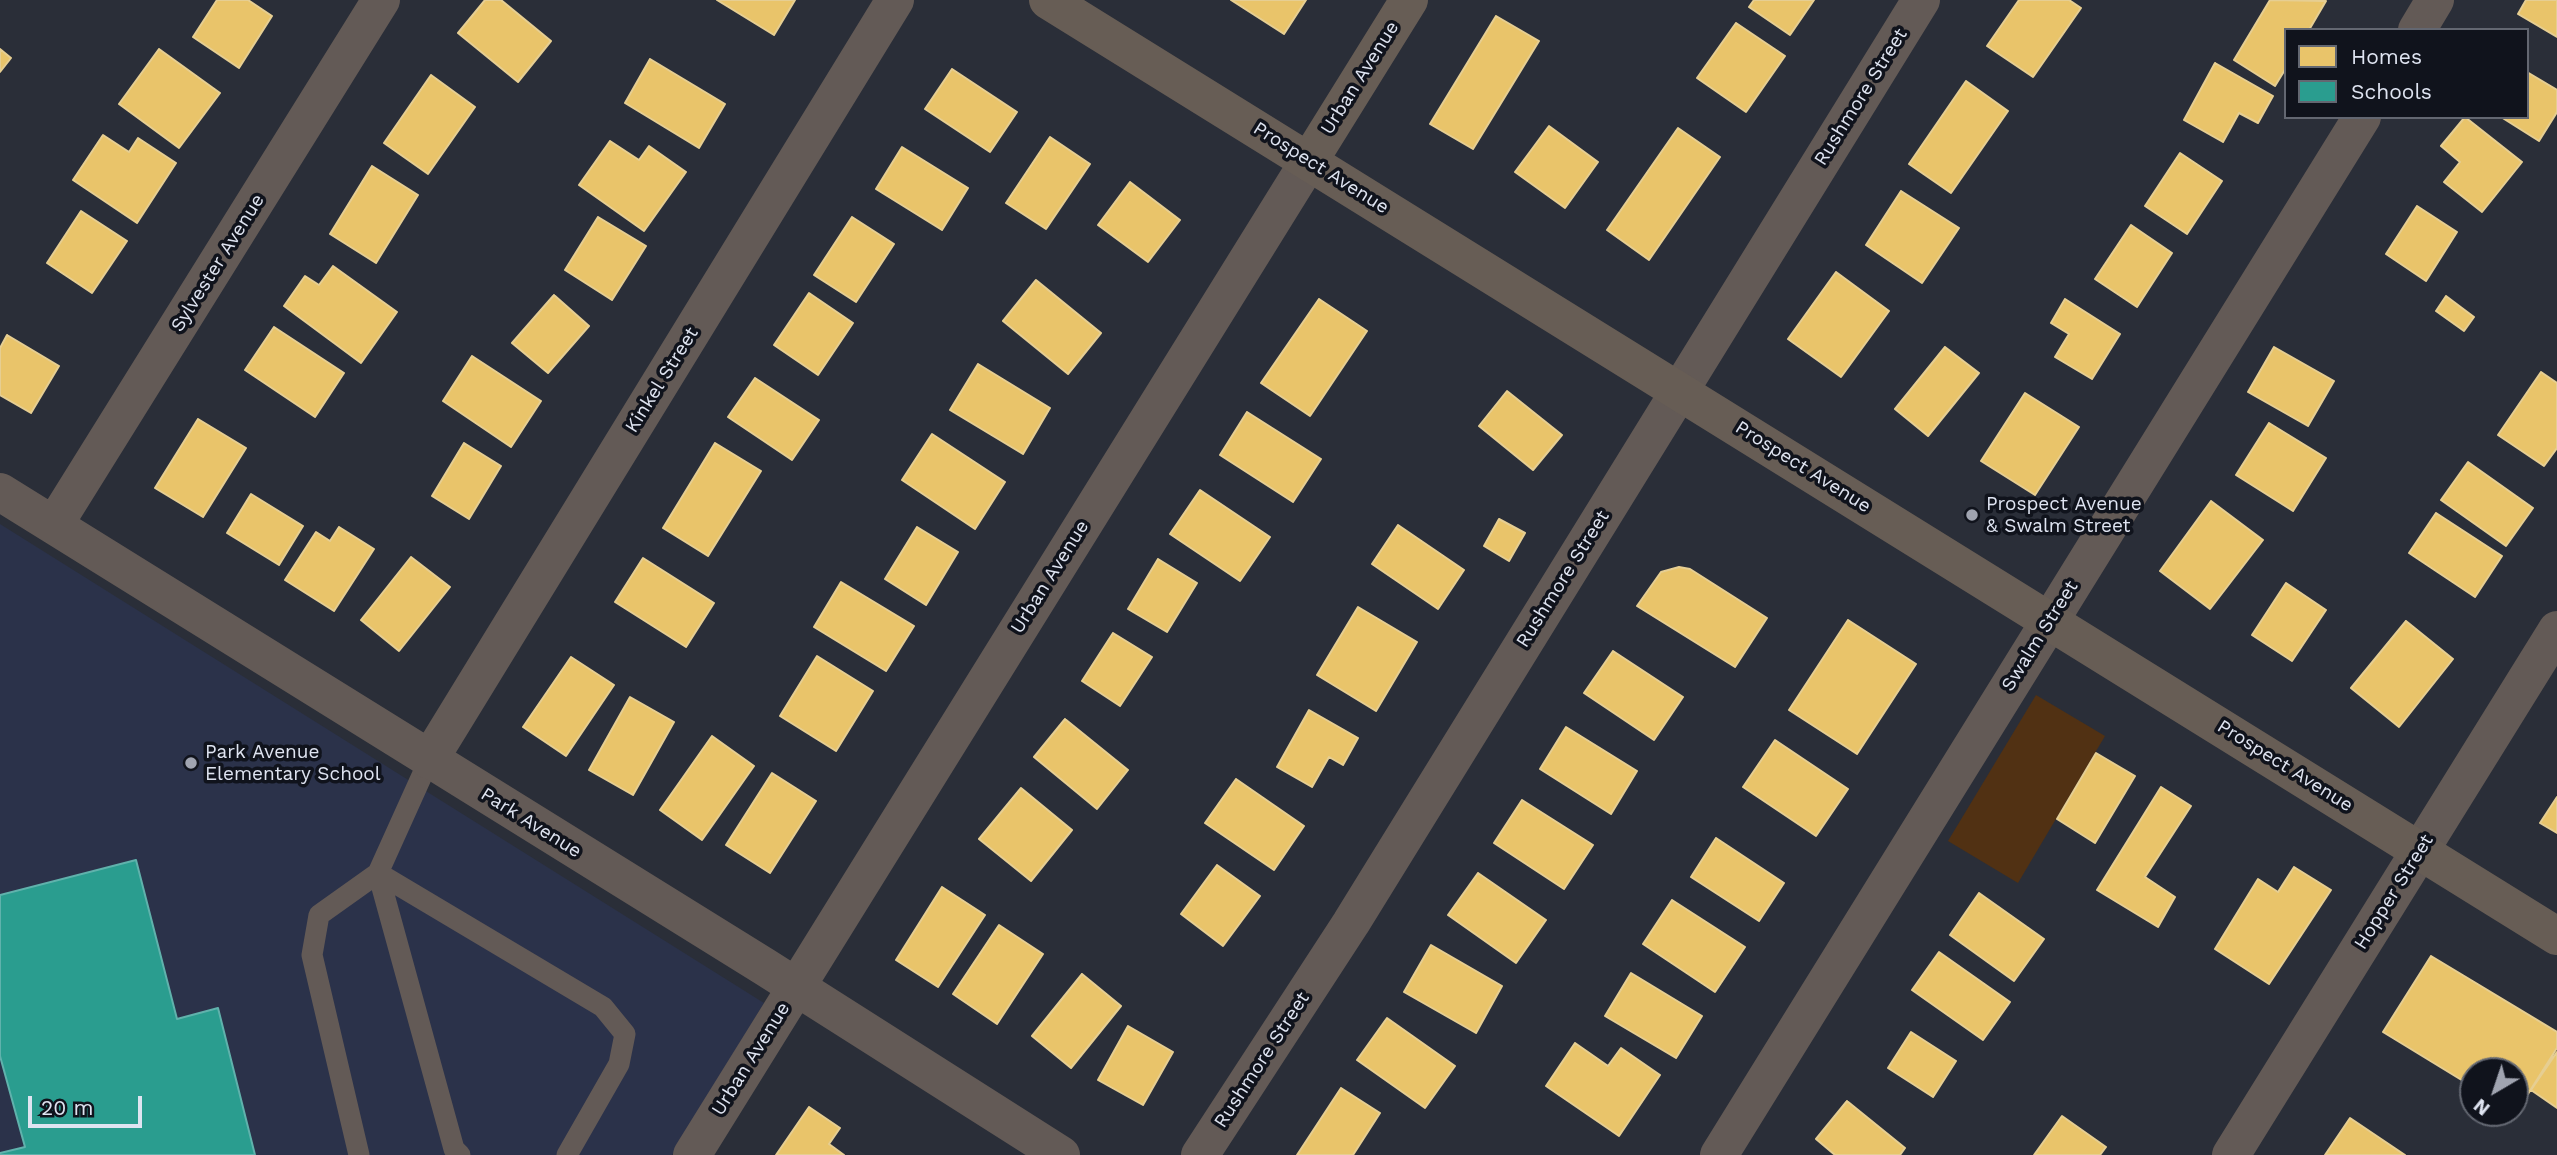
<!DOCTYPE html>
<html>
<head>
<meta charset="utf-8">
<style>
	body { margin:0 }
	#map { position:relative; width:2557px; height:1155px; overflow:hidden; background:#2a2e38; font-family:"Work Sans",sans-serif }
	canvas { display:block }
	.legend { position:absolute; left:2284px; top:28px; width:245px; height:91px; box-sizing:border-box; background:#10131c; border:2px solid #636771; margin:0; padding:9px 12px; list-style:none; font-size:21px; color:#dfe4f1 }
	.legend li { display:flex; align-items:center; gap:14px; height:35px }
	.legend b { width:35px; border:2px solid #636771 }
	.north { position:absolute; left:2459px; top:1057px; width:70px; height:70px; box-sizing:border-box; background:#10131c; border:2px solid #636771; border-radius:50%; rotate:219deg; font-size:19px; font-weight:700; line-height:28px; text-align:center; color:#dfe4f1 }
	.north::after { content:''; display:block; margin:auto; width:24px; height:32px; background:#a0a4b0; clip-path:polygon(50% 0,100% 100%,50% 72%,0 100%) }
	.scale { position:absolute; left:28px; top:1096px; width:114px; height:32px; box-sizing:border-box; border:4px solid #dfe4f1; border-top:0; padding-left:9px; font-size:21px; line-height:24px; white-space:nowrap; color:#dfe4f1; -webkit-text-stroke:5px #10131c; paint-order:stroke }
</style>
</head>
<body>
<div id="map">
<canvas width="2557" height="1155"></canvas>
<ul class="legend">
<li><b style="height:19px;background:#e9c46a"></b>Homes</li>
<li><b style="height:19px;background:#2a9d8f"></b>Schools</li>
</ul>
<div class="north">N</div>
<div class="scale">20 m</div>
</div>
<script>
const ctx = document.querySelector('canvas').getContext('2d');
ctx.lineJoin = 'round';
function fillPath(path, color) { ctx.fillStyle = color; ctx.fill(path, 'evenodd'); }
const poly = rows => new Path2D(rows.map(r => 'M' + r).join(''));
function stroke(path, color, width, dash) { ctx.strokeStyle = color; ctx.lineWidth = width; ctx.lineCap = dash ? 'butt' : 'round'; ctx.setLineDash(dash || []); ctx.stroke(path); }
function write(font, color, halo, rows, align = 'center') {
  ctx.font = font + ' "Work Sans",sans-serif'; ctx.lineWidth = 7; ctx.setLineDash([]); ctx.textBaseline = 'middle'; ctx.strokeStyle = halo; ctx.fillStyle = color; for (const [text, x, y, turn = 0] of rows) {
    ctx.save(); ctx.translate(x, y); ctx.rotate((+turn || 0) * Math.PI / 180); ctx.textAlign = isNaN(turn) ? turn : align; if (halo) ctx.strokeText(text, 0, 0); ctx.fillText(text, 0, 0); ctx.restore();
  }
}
fillPath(poly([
	[0,524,764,1003,672,1155,0,1155]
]), '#2b324a');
fillPath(poly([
	[2036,695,2105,736,2018,883,1948,841]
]), '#513113');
const homes = poly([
	[217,0,248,0,272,16,239,68,193,37,217,0],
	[485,0,501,0,551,41,518,82,458,33,485,0],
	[717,0,795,0,774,35,717,0],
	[1231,0,1306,0,1284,34,1231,0],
	[1754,0,1814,0,1790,35,1749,7,1754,0],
	[2019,0,2069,0,2081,8,2033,77,1987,46,2019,0],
	[2270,0,2326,1,2309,30,2286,30,2286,68,2275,86,2234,60,2270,0],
	[2526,0,2557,0,2557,37,2518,14,2526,0],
	[1496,16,1539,41,1473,149,1430,124,1496,16],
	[1736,23,1785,56,1746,112,1697,78,1736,23],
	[0,49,11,58,0,72,0,49],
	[159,49,220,93,179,148,119,104,159,49],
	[650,59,725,104,699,148,625,103,650,59],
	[2215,63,2273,96,2258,123,2239,113,2223,142,2184,120,2215,63],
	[952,69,1017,112,990,152,925,109,952,69],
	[2527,72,2557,90,2557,112,2539,141,2501,117,2527,117,2527,72],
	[431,75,475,107,428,174,384,143,431,75],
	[1966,81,2008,111,1951,193,1909,164,1966,81],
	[2465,117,2522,162,2482,212,2444,182,2460,162,2441,146,2465,117],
	[1549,126,1598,162,1565,208,1515,172,1549,126],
	[1678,128,1720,157,1649,260,1607,230,1678,128],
	[103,135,129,152,138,138,176,163,137,223,73,180,103,135],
	[1050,137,1090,164,1046,229,1006,203,1050,137],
	[610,141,639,160,649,146,686,172,644,231,579,185,610,141],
	[902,147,968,188,942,230,876,189,902,147],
	[2180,153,2222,181,2187,234,2145,206,2180,153],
	[372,166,418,195,376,263,330,234,372,166],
	[1130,182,1180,220,1148,262,1098,225,1130,182],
	[1901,191,1959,228,1922,283,1866,245,1901,191],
	[2417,206,2457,232,2426,281,2386,254,2417,206],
	[81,211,127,241,92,293,47,263,81,211],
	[598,217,646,246,612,300,565,270,598,217],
	[852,217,894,244,856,302,814,275,852,217],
	[2131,225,2172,253,2137,307,2095,279,2131,225],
	[333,266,397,312,361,363,284,306,305,276,319,285,333,266],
	[1836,272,1889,311,1841,377,1788,339,1836,272],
	[1036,280,1101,333,1068,374,1003,321,1036,280],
	[809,293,853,323,818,375,774,345,809,293],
	[554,295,589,326,548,373,512,343,554,295],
	[2446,296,2474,317,2464,331,2436,311,2446,296],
	[1319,299,1367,331,1310,416,1261,383,1319,299],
	[2065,299,2120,334,2092,379,2055,357,2069,334,2051,323,2065,299],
	[274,327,344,373,315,417,245,370,274,327],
	[7,335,59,366,31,413,0,395,0,348,7,335],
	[1945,347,1979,373,1928,436,1895,409,1945,347],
	[2274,347,2334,381,2308,426,2248,392,2274,347],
	[472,356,541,401,511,447,443,401,472,356],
	[978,364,1050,408,1023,454,950,410,978,364],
	[2541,372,2557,383,2557,448,2544,466,2498,435,2541,372],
	[755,378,819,420,792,460,728,417,755,378],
	[1507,391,1562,435,1533,470,1479,426,1507,391],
	[2025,393,2079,427,2035,495,1981,461,2025,393],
	[1247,412,1321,459,1293,502,1220,455,1247,412],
	[198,419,246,448,203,517,155,488,198,419],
	[2269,423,2326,458,2293,511,2236,475,2269,423],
	[932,434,1005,482,975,529,902,480,932,434],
	[464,443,501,466,469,519,432,496,464,443],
	[715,443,761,471,708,556,663,528,715,443],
	[2468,462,2533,508,2506,546,2441,500,2468,462],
	[1200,490,1270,537,1240,581,1170,534,1200,490],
	[251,494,303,526,279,565,227,533,251,494],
	[2211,501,2263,540,2210,609,2160,571,2211,501],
	[2436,513,2502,556,2475,597,2409,553,2436,513],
	[1499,519,1525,533,1509,561,1484,546,1499,519],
	[1398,525,1464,570,1438,609,1372,564,1398,525],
	[339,527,374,549,334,611,285,580,316,532,330,541,339,527],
	[917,527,958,552,926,605,885,579,917,527],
	[411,557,450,587,399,651,361,620,411,557],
	[643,558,714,603,686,647,615,602,643,558],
	[1158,559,1197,583,1167,632,1128,609,1158,559],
	[1679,567,1690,569,1767,618,1735,667,1637,606,1661,572,1679,567],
	[841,582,914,626,886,671,814,627,841,582],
	[2286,583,2326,610,2292,661,2252,635,2286,583],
	[1358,607,1417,642,1376,711,1317,675,1358,607],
	[1848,620,1916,664,1857,754,1789,710,1848,620],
	[2406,621,2453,659,2399,727,2351,688,2406,621],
	[1113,633,1152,657,1120,706,1082,681,1113,633],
	[1613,651,1683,697,1654,740,1584,693,1613,651],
	[817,656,873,691,836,751,780,716,817,656],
	[571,657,614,685,566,756,523,727,571,657],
	[630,697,674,722,633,795,589,770,630,697],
	[1309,710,1358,738,1343,765,1329,757,1312,787,1277,767,1309,710],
	[1065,719,1128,770,1097,809,1034,757,1065,719],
	[1566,727,1637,771,1611,814,1540,769,1566,727],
	[712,736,754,766,702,840,660,810,712,736],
	[1775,740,1848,789,1816,836,1743,787,1775,740],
	[2096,753,2135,776,2095,843,2057,819,2096,753],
	[772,773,816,801,770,873,726,845,772,773],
	[1236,779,1304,826,1274,870,1205,823,1236,779],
	[2161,787,2191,806,2145,877,2175,897,2158,927,2097,890,2161,787],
	[1021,788,1072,830,1031,881,979,839,1021,788],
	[2557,797,2557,833,2540,823,2557,797],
	[1522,800,1593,845,1564,889,1494,843,1522,800],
	[1716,838,1784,883,1759,921,1691,877,1716,838],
	[1217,865,1260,896,1223,946,1181,914,1217,865],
	[2294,867,2331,890,2269,984,2215,949,2258,879,2278,892,2294,867],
	[1478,873,1546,920,1516,963,1448,915,1478,873],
	[942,887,985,915,938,987,896,960,942,887],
	[1979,893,2044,939,2014,981,1950,935,1979,893],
	[1672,900,1745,947,1715,992,1643,944,1672,900],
	[999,925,1043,954,997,1024,953,994,999,925],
	[1431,945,1502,986,1476,1033,1404,992,1431,945],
	[1939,952,2010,1002,1983,1040,1912,990,1939,952],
	[2431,956,2557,1032,2557,1048,2516,1113,2515,1071,2473,1071,2473,1087,2383,1032,2431,956],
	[1631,973,1702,1016,1676,1058,1605,1016,1631,973],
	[1082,974,1121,1006,1071,1068,1032,1036,1082,974],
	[1387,1018,1455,1066,1425,1108,1357,1060,1387,1018],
	[1128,1026,1173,1052,1143,1105,1098,1080,1128,1026],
	[1911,1032,1956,1061,1933,1097,1888,1068,1911,1032],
	[1575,1043,1608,1066,1621,1048,1660,1075,1619,1136,1546,1086,1575,1043],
	[2557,1052,2557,1108,2531,1090,2557,1052],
	[1341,1088,1380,1113,1353,1155,1297,1155,1341,1088],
	[1847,1101,1905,1148,1900,1155,1835,1155,1816,1139,1847,1101],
	[809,1107,840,1128,829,1144,844,1155,776,1155,809,1107],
	[2062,1116,2106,1147,2100,1155,2034,1155,2062,1116],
	[2350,1118,2405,1155,2325,1155,2350,1118]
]);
fillPath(homes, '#e9c46a');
stroke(homes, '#e6ce92', 2);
const schools = poly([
	[136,860,177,1019,218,1008,255,1155,0,1155,0,1153,25,1147,0,1056,0,895,136,860]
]);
fillPath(schools, '#2a9d8f');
stroke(schools, '#60b2ac', 2);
stroke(poly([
	[378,873,603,1007,625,1034,619,1064,567,1155],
	[378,873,454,1149,460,1155],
	[359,1155,312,955,319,915,378,873,429,760]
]), '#635a56', 21);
stroke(poly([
	[2417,30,2435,0],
	[0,492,765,967,1061,1155],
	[54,525,381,0],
	[429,760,895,0],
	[692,1155,1309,161],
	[1200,1155,1351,923,1921,0],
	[1719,1155,2362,117],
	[2231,1155,2557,630]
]), '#635a56', 38);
stroke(poly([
	[1048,0,2557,936],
	[1309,161,1409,0]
]), '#675d55', 38);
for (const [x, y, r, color] of [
	[1972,515,7,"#a0a4b0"],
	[191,763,7,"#a0a4b0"]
]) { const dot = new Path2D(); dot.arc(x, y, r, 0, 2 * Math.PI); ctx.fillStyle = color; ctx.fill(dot); stroke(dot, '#10131c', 2.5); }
write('19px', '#dfe4f1', '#10131c', [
	["Urban Avenue",1360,78,-58],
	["Rushmore Street",1861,97,-58],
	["Prospect Avenue",1321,168,32],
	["Sylvester Avenue",218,263,-58],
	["Kinkel Street",662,380,-58],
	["Prospect Avenue",1803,467,32],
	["Urban Avenue",1050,577,-58],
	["Rushmore Street",1563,579,-58],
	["Swalm Street",2040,636,-58],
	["Prospect Avenue",2285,766,32],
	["Park Avenue",531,823,32],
	["Hopper Street",2394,892,-58],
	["Urban Avenue",751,1059,-58],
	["Rushmore Street",1262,1060,-57]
]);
write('19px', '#dfe4f1', '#10131c', [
	["Prospect Avenue",1986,504],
	["& Swalm Street",1986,526],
	["Park Avenue",205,752],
	["Elementary School",205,774]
], 'left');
</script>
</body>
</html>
